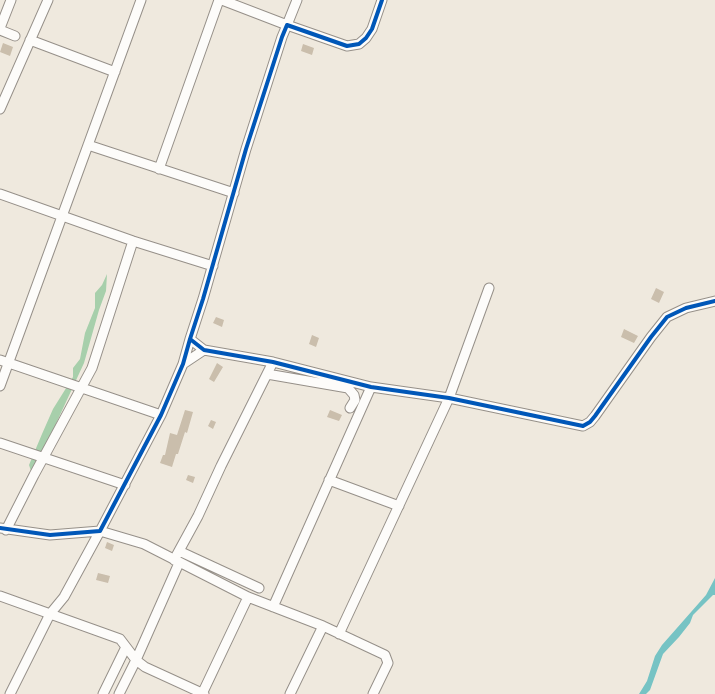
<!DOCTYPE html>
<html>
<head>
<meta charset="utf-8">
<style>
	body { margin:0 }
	canvas { display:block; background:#efe9de }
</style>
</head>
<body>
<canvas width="715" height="694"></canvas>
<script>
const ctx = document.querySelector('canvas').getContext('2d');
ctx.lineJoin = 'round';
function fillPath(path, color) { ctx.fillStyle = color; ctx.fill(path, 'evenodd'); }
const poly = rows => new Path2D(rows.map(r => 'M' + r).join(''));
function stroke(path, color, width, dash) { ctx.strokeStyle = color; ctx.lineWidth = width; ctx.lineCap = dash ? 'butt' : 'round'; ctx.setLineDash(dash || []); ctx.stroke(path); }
fillPath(poly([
	[107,274,106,291,99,310,84,363,35,469,31,471,29,465,42,434,53,409,73,377,73,368,80,359,85,333,95,308,95,293,102,285]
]), '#a7cfab');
fillPath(poly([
	[715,578,715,595,713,595,693,615,690,623,679,637,663,654,650,690,646,694,639,694,647,681,655,656,662,645,706,595]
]), '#76c3c4');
fillPath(poly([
	[3,43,13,47,10,56,0,52],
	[303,44,314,48,312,55,301,51],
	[656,288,664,292,659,303,651,299],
	[216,317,224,320,222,327,213,323],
	[624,329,638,336,634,343,621,337],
	[312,335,319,338,316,347,309,344],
	[217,363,223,367,214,382,209,379],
	[185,410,193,412,187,433,185,432,178,454,176,454,172,467,160,463,163,455,165,455,170,433,177,435],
	[330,410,342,415,339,421,327,417],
	[211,420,216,422,213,429,208,426],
	[188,475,195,477,193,483,186,480],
	[107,542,114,545,112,551,105,548],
	[98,573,110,576,108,583,96,580]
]), '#cabeac');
const minor = poly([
	[222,0,287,25,297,0],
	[0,28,11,0],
	[0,30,15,36],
	[30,40,115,72],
	[0,109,48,0],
	[88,145,234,193],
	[159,169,219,0],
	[0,194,133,241,213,266],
	[190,339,204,350,273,362,371,387,449,398,583,426,590,422,595,416,651,337,667,317,686,308,715,301],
	[0,360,161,415],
	[183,364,204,350],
	[267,374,348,388,354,395,355,400,350,408],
	[0,386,141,0],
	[0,443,125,485],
	[329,480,399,506],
	[0,528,50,535,100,531,161,415,183,364,190,339,203,299,246,149,282,37,287,25,347,46,359,44,366,38,372,29,382,0],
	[6,530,34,475,92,368,133,241],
	[179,551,259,588],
	[174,560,198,516,221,466,273,362],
	[0,596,120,639,136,660,145,667,204,694],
	[273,607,371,387],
	[339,634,449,398,489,288],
	[10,694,50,614,64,597,100,531,144,544,248,597,323,626,385,655,388,663,373,694],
	[103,694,126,647],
	[119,694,136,660,179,563],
	[202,694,248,597],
	[290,694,323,626]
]);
stroke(minor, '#969089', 11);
stroke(minor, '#fdfcfa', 9);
stroke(poly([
	[190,339,204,350,273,362,371,387,449,398,583,426,590,422,595,416,651,337,667,317,686,308,715,301],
	[0,528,50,535,100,531,161,415,183,364,190,339,203,299,246,149,282,37,287,25,347,46,359,44,366,38,372,29,382,0]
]), '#0057b8', 4);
</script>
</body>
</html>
